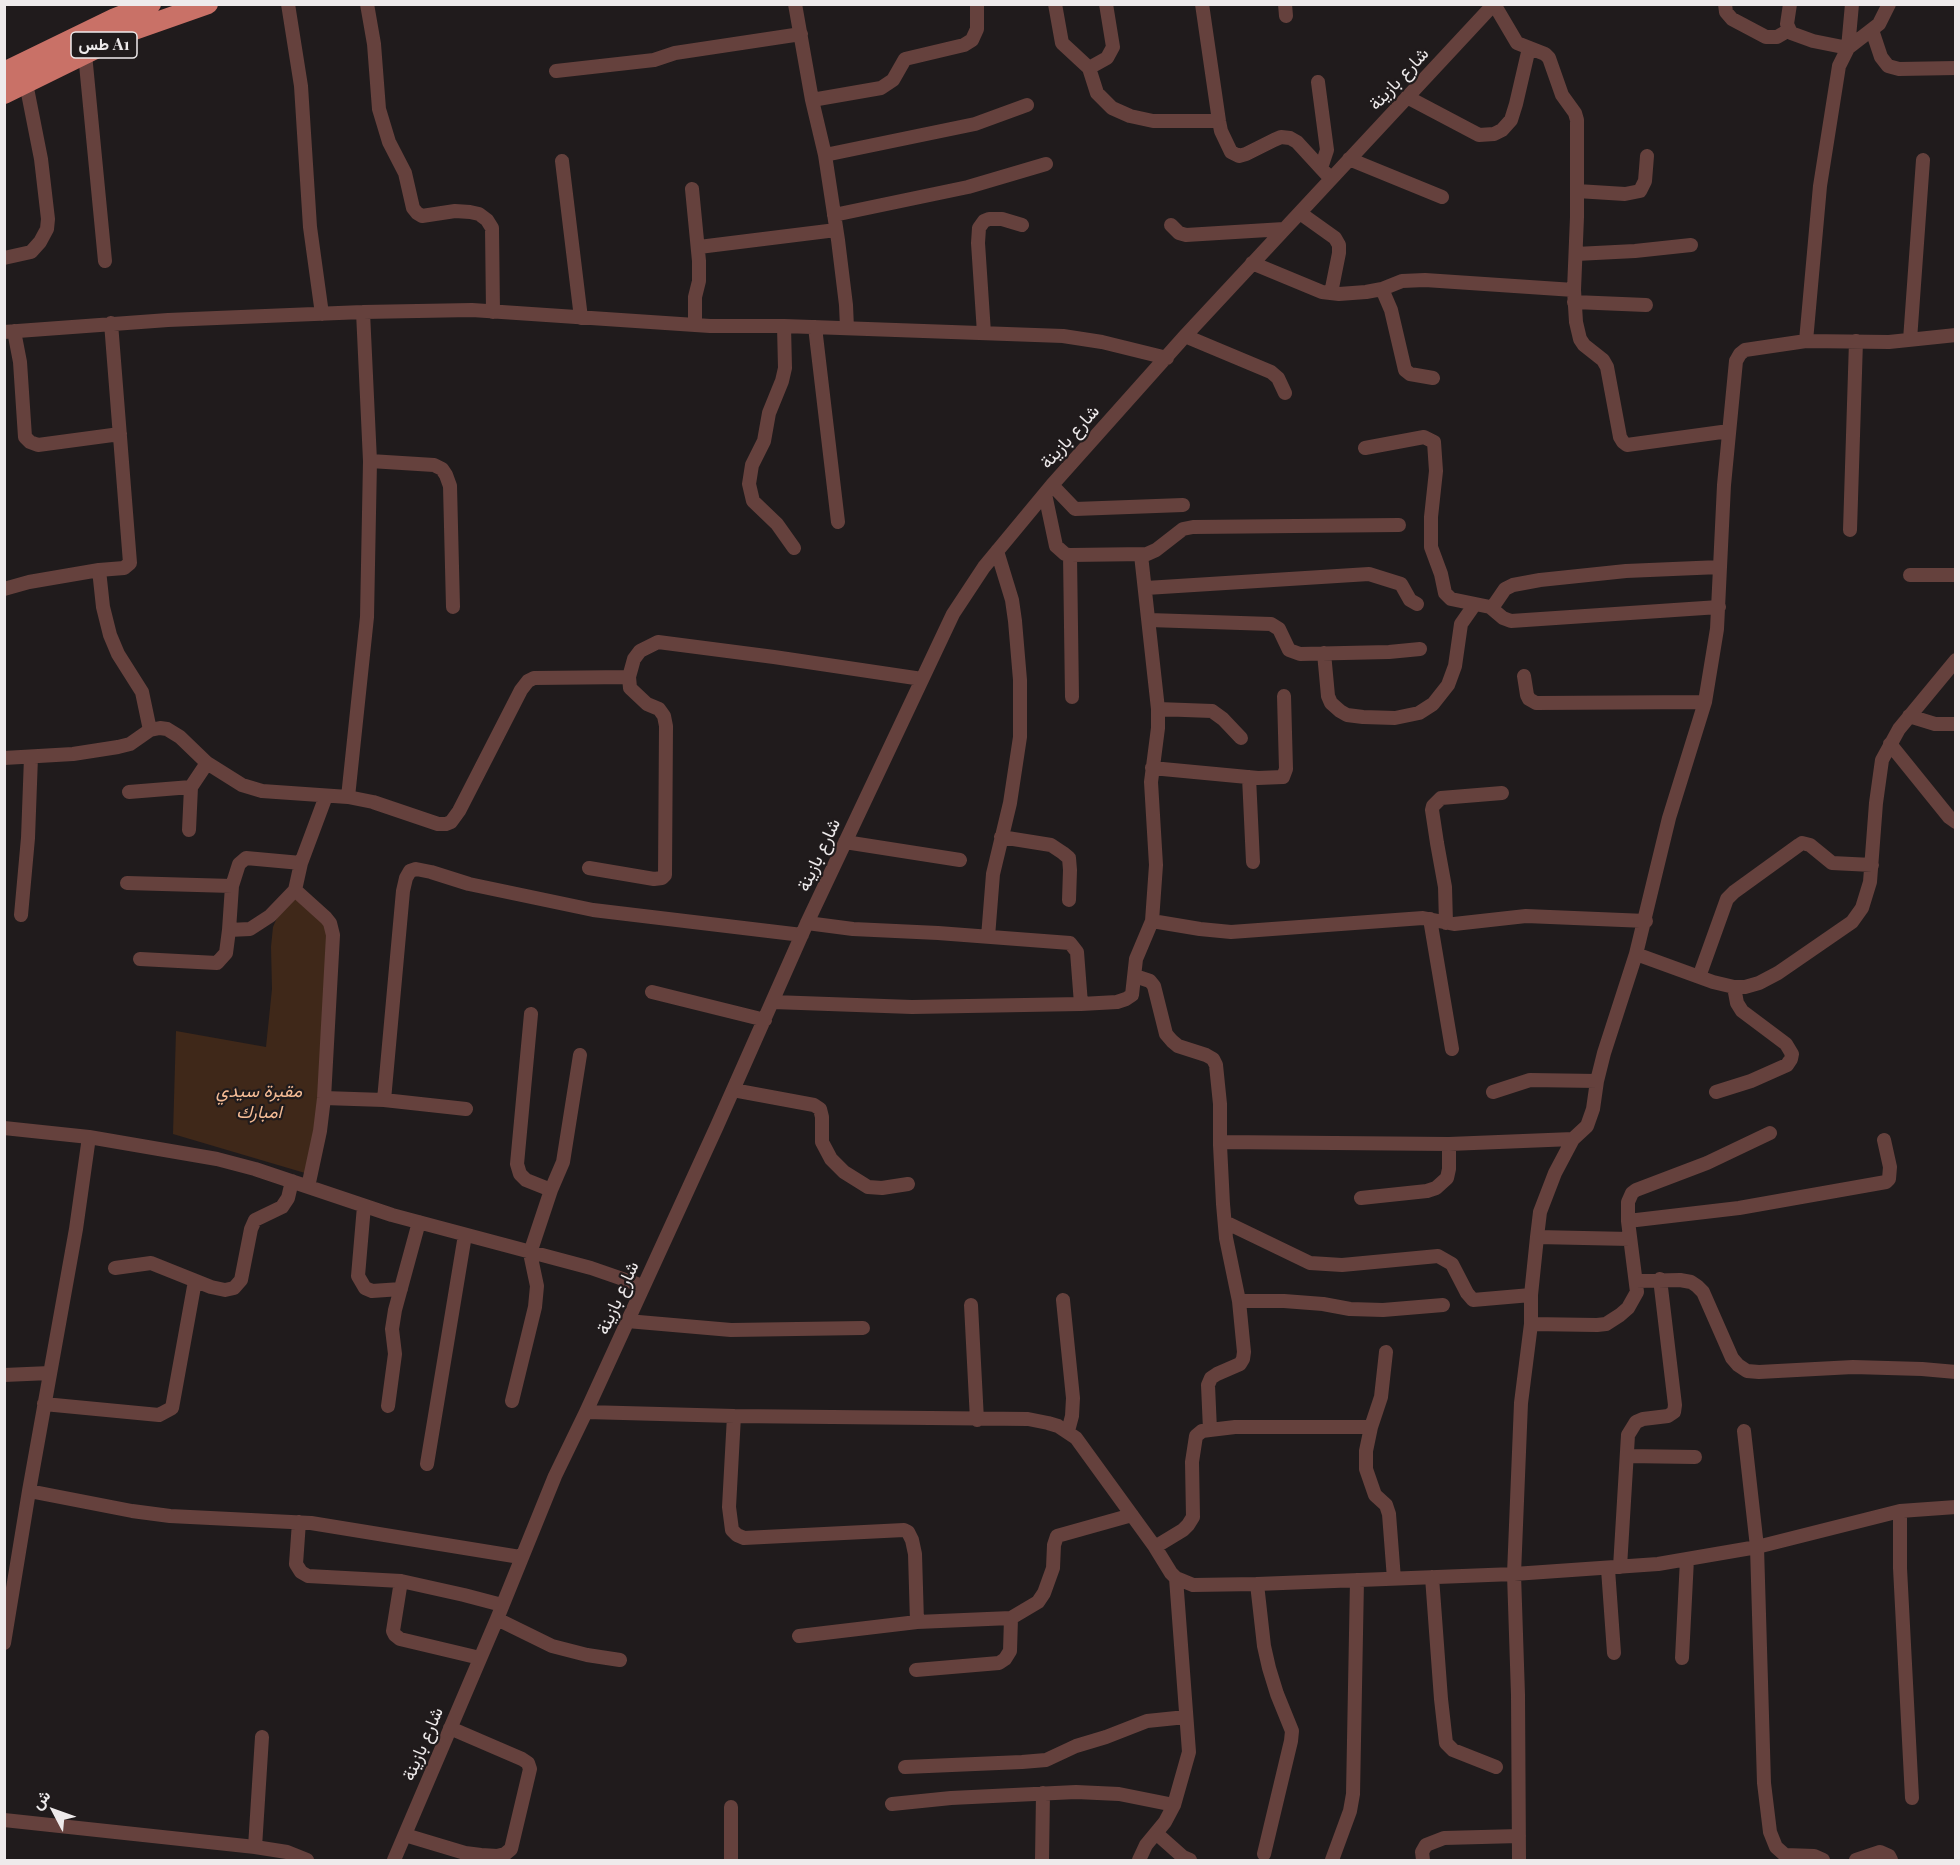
<!DOCTYPE html>
<html>
<head>
<meta charset="utf-8">
<style>
	body { margin:0 }
	#map { position:relative; width:1960px; height:1865px; overflow:hidden; background:#201b1c; font-family:"Playfair Display",Vazirmatn,serif }
	canvas { display:block }
	.frame { position:absolute; inset:0; border:6px solid #eeeaeb; pointer-events:none }
	.north { position:absolute; left:24px; top:1781px; width:60px; height:60px; -webkit-text-stroke:4px #201b1c; paint-order:stroke; rotate:311deg; font-size:16px; font-weight:700; line-height:24px; text-align:center; color:#eeeaeb }
	.north::after { content:''; display:block; margin:auto; width:21px; height:27px; background:#eeeaeb; clip-path:polygon(50% 0,100% 100%,50% 72%,0 100%) }
</style>
</head>
<body>
<div id="map">
<canvas width="1960" height="1865"></canvas>
<div class="frame"></div>
<div class="north">ش</div>
</div>
<script>
const ctx = document.querySelector('canvas').getContext('2d');
ctx.lineJoin = 'round';
function fillPath(path, color) { ctx.fillStyle = color; ctx.fill(path, 'evenodd'); }
const poly = rows => new Path2D(rows.map(r => 'M' + r).join(''));
function stroke(path, color, width, dash) { ctx.strokeStyle = color; ctx.lineWidth = width; ctx.lineCap = dash ? 'butt' : 'round'; ctx.setLineDash(dash || []); ctx.stroke(path); }
function write(font, color, halo, rows, align = 'center') {
  ctx.font = font + ' "Playfair Display",Vazirmatn,serif'; ctx.lineWidth = 4.5; ctx.setLineDash([]); ctx.textBaseline = 'middle'; ctx.strokeStyle = halo; ctx.fillStyle = color; for (const [text, x, y, turn = 0] of rows) {
    ctx.save(); ctx.translate(x, y); ctx.rotate((+turn || 0) * Math.PI / 180); ctx.textAlign = isNaN(turn) ? turn : align; if (halo) ctx.strokeText(text, 0, 0); ctx.fillText(text, 0, 0); ctx.restore();
  }
}
fillPath(poly([
	[301,893,330,926,320,1118,305,1173,173,1134,176,1031,266,1047,272,989,271,947,273,927,282,906]
]), '#3f2819');
stroke(poly([
	[288,4,301,86,310,227,322,314],
	[367,4,374,44,379,109,389,142,405,173,413,208,417,213,422,216,455,211,470,212,479,214,487,220,492,228,493,312],
	[795,4,812,100,825,155,838,240,846,305,847,328],
	[1055,4,1062,43,1089,68,1097,93,1112,108,1130,116,1153,121,1219,121],
	[1202,4,1219,121,1221,131,1231,152,1239,156,1246,154,1274,140,1281,137,1290,138,1297,142,1331,179],
	[1285,4,1286,16],
	[1494,4,1517,43,1545,54,1549,58,1562,95,1575,113,1577,120,1577,217,1574,290,1576,322,1580,339,1584,345,1603,360,1607,367,1620,437,1623,442,1627,445,1729,431],
	[1725,4,1726,12,1732,19,1766,37,1777,37,1789,30],
	[1790,4,1787,24,1791,33,1813,41,1848,48,1852,4],
	[1872,30,1881,57,1888,66,1899,69,1956,68],
	[85,54,105,261],
	[1089,68,1107,58,1113,47,1106,4],
	[556,71,654,60,675,53,801,34],
	[1318,82,1327,150,1321,168],
	[1407,97,1479,135,1494,134,1502,130,1511,120,1516,104,1529,48],
	[812,100,881,88,893,80,905,59,964,45,972,40,977,29,977,4],
	[825,155,975,124,1027,105],
	[1349,159,1442,197],
	[562,161,581,318],
	[692,189,699,261,699,281,695,297,695,325],
	[1577,191,1625,194,1640,191,1645,181,1647,156],
	[1300,213,1335,238,1339,245,1339,253,1331,293],
	[834,215,968,187,1046,164],
	[1171,225,1179,233,1186,235,1284,229],
	[699,247,836,230],
	[1576,254,1635,251,1691,245],
	[4,258,31,252,40,242,47,229,48,219,41,159,26,83],
	[1252,263,1322,292,1339,294,1366,292,1382,289,1402,281,1425,280,1574,290],
	[1382,289,1391,310,1405,370,1410,374,1433,378],
	[1574,302,1646,305],
	[363,312,370,461,434,465,442,469,446,475,450,486,453,607],
	[784,326,785,368,782,381,769,413,764,441,752,465,749,484,753,501,777,524,794,548],
	[815,327,838,522],
	[14,331,20,362,25,437,30,442,38,445,120,434],
	[4,332,168,320,363,312,472,310,710,326,784,326,1063,336,1102,342,1167,358],
	[984,333,978,243,979,228,984,221,989,219,1002,219,1022,225],
	[1185,336,1271,372,1278,378,1285,393],
	[1910,340,1923,160],
	[1806,341,1820,186,1839,66,1848,48,1879,24,1889,4],
	[1365,448,1424,437,1434,442,1436,471,1431,517,1431,547,1441,574,1445,593,1451,599,1490,607,1503,618,1511,621,1719,607],
	[1052,485,1075,509,1183,505],
	[1045,494,1056,546,1065,554,1070,555,1147,554,1156,550,1183,529,1193,527,1399,525],
	[1850,530,1856,341],
	[1070,555,1072,697],
	[99,570,103,607,110,635,118,654,142,692,150,730],
	[1910,575,1956,575],
	[1146,588,1369,574,1401,584,1410,600,1417,604],
	[4,589,29,582,99,570,124,568,130,563,111,323],
	[1492,608,1505,589,1513,585,1540,580,1626,571,1720,567],
	[1149,620,1271,624,1279,629,1289,650,1300,654,1389,652,1420,649],
	[1324,653,1328,696,1331,703,1340,711,1347,715,1363,717,1395,718,1419,713,1433,704,1448,685,1455,666,1461,624,1475,604],
	[1524,676,1527,695,1529,699,1536,703,1705,702],
	[1158,709,1212,711,1223,719,1241,738],
	[1909,716,1935,724,1956,724],
	[1890,744,1949,817,1956,822],
	[4,758,73,754,118,747,130,744,150,730,160,728,167,729,180,737,207,763,242,785,262,791,348,797,373,802,438,824,446,824,451,822,459,811,521,690,528,681,534,678,629,677,634,659,640,651,658,642,774,657,922,679],
	[1152,768,1258,778,1283,777,1286,769,1284,696],
	[1249,777,1253,862],
	[129,792,191,787],
	[348,797,367,617,370,461],
	[189,830,191,787,207,763],
	[1001,837,1051,845,1063,853,1069,858,1070,870,1069,900],
	[845,842,960,860],
	[589,868,654,879,662,878,665,875,666,726,664,716,659,709,647,704,630,688,629,677],
	[127,883,232,886,229,930],
	[232,886,239,864,246,858,301,863],
	[21,915,28,838,31,757],
	[1430,919,1452,1049],
	[1152,921,1200,929,1231,932,1423,918,1454,924,1526,916,1646,921],
	[807,923,853,929,938,933,1070,943,1077,952,1081,1004],
	[1446,923,1445,887,1437,843,1432,810,1433,806,1441,798,1502,793],
	[988,937,993,874,1010,803,1020,737,1020,680,1015,621,1012,600,997,551],
	[1636,954,1713,982,1734,987,1745,987,1759,983,1778,973,1852,922,1862,908,1870,882,1876,803,1882,760,1899,729,1956,660],
	[140,959,217,963,226,953,229,930,250,929,270,916,295,890],
	[1135,976,1150,981,1154,986,1166,1034,1172,1041,1178,1046,1206,1055,1213,1059,1216,1065,1220,1104,1220,1145,1223,1204,1226,1238,1239,1301,1244,1352,1243,1359,1240,1364,1217,1374,1211,1378,1208,1385,1210,1430,1202,1431,1196,1436,1192,1462,1193,1517,1188,1525,1183,1530,1155,1547],
	[1699,977,1727,899,1734,892,1799,845,1802,843,1810,845,1832,863,1872,865],
	[652,992,765,1020],
	[773,1002,912,1007,1081,1004,1117,1002,1126,999,1132,995,1136,959,1152,921,1156,865,1151,782,1158,728,1158,709,1141,555],
	[531,1014,517,1164,520,1174,526,1180,551,1190],
	[733,1090,814,1105,820,1109,822,1117,822,1142,831,1159,844,1172,868,1187,882,1188,908,1184],
	[1493,1092,1530,1080,1597,1081],
	[1716,1092,1751,1081,1787,1065,1791,1059,1792,1054,1786,1044,1742,1011,1737,1003,1734,987],
	[324,1098,384,1100,403,891,406,878,410,871,416,869,431,872,469,884,593,910,802,935],
	[384,1100,466,1109],
	[4,1128,89,1137,217,1159,255,1169,392,1215,591,1268,643,1286],
	[1220,1142,1449,1144,1573,1139],
	[308,1187,320,1131,324,1098,333,935,330,923,326,918,295,890,301,863,326,796],
	[1361,1198,1427,1191,1436,1188,1447,1178,1449,1169,1449,1144],
	[364,1206,358,1276,365,1288,372,1291,401,1289],
	[1628,1221,1739,1208,1886,1182,1889,1179,1890,1167,1884,1140],
	[1225,1222,1310,1263,1342,1265,1438,1256,1452,1264,1467,1293,1473,1300,1531,1295],
	[1537,1237,1630,1239],
	[115,1268,151,1263,211,1287,225,1290,234,1288,241,1280,251,1229,255,1220,282,1207,288,1198,292,1181],
	[1636,1281,1680,1280,1691,1282,1697,1286,1703,1292,1732,1358,1738,1365,1747,1371,1759,1372,1853,1367,1922,1369,1956,1372],
	[1063,1300,1073,1398,1072,1416,1068,1431],
	[1239,1301,1284,1301,1323,1304,1350,1309,1383,1310,1443,1305],
	[971,1305,977,1420],
	[627,1321,731,1330,863,1328],
	[1531,1324,1597,1325,1606,1324,1620,1315,1628,1308,1637,1292,1628,1221,1628,1202,1632,1193,1636,1190,1707,1163,1770,1133],
	[4,1375,50,1373],
	[512,1401,535,1307,537,1286,530,1253,551,1190,563,1162,580,1055],
	[44,1404,159,1415,172,1408,195,1281],
	[388,1406,395,1354,392,1329,395,1310,419,1222],
	[586,1412,734,1416,1028,1419,1048,1423,1058,1426,1076,1438,1155,1547,1171,1573,1176,1578,1193,1585,1257,1584,1514,1574,1658,1564,1757,1547,1900,1511,1956,1507],
	[734,1416,729,1507,732,1530,737,1535,744,1538,904,1530,908,1532,912,1540,915,1554,917,1622],
	[1371,1427,1381,1397,1386,1352],
	[1210,1430,1235,1427,1371,1427,1366,1451,1366,1469,1375,1495,1386,1505,1389,1514,1394,1579],
	[1744,1431,1757,1547,1764,1783,1770,1832,1776,1847,1785,1855,1814,1856,1823,1860],
	[1627,1456,1695,1457],
	[427,1464,465,1235],
	[29,1491,132,1511,170,1516,311,1523,520,1557],
	[1900,1511,1900,1568,1912,1798],
	[299,1522,296,1564,301,1572,308,1576,401,1581,464,1595,502,1605],
	[1620,1567,1628,1435,1636,1422,1643,1419,1668,1416,1674,1412,1675,1405,1660,1279],
	[1608,1569,1614,1653],
	[1432,1577,1441,1699,1446,1743,1453,1750,1496,1767],
	[401,1581,393,1631,395,1635,400,1639,480,1658],
	[1257,1584,1264,1646,1269,1668,1277,1694,1292,1731,1291,1741,1264,1854],
	[497,1619,552,1646,587,1655,620,1660],
	[799,1636,917,1622,1011,1618,1038,1602,1044,1593,1053,1568,1054,1545,1057,1536,1132,1515],
	[4,1643,29,1491,76,1229,89,1137],
	[1682,1658,1687,1559],
	[916,1670,999,1663,1005,1659,1010,1651,1011,1618],
	[905,1767,1022,1762,1046,1760,1076,1746,1106,1737,1147,1721,1186,1717],
	[892,1804,951,1798,1076,1792,1119,1794,1174,1805],
	[4,1820,255,1847,287,1852,307,1860],
	[1156,1833,1183,1857,1190,1860],
	[405,1835,465,1853,481,1855,497,1856,505,1854,511,1849,530,1769,528,1763,522,1759,450,1728],
	[255,1847,262,1737],
	[394,1860,497,1619,555,1476,586,1412,717,1126,807,923,953,614,984,567,1052,485,1185,336,1494,4],
	[731,1860,731,1807],
	[1042,1860,1043,1793],
	[1139,1860,1146,1845,1165,1822,1174,1805,1189,1752,1176,1578],
	[1332,1860,1350,1811,1353,1794,1357,1580],
	[1423,1860,1422,1852,1426,1845,1444,1838,1519,1836],
	[1519,1860,1518,1695,1514,1574,1521,1403,1531,1324,1531,1295,1537,1237,1540,1212,1555,1173,1573,1139,1587,1126,1593,1109,1597,1081,1604,1053,1636,954,1669,818,1705,702,1717,629,1724,485,1736,361,1740,354,1745,350,1806,341,1889,342,1956,335],
	[1856,1860,1880,1852,1889,1856,1891,1860]
]), '#65413d', 14);
stroke(poly([
	[4,72,115,18,151,4],
	[4,94,134,30,208,4]
]), '#c97167', 20);
for (const [x, y, w] of [
	[104,45,66]
]) { const box = new Path2D(); box.roundRect(x - w / 2, y - 13, w, 26, 4.5); ctx.fillStyle = '#201b1c'; ctx.fill(box); stroke(box, '#eeeaeb', 1.5); }
write('bold 16px', '#eeeaeb', null, [
	["طس A1",104,45]
]);
write('18px', '#eeeaeb', '#201b1c', [
	["شارع بازينة",1399,79,-47],
	["شارع بازينة",1070,437,-48],
	["شارع بازينة",819,855,-65],
	["شارع بازينة",618,1298,-66],
	["شارع بازينة",423,1744,-67]
]);
write('italic 18px', '#f5bc96', '#201b1c', [
	["مقبرة سيدي",259,1091],
	["امبارك",259,1112]
]);
</script>
</body>
</html>
